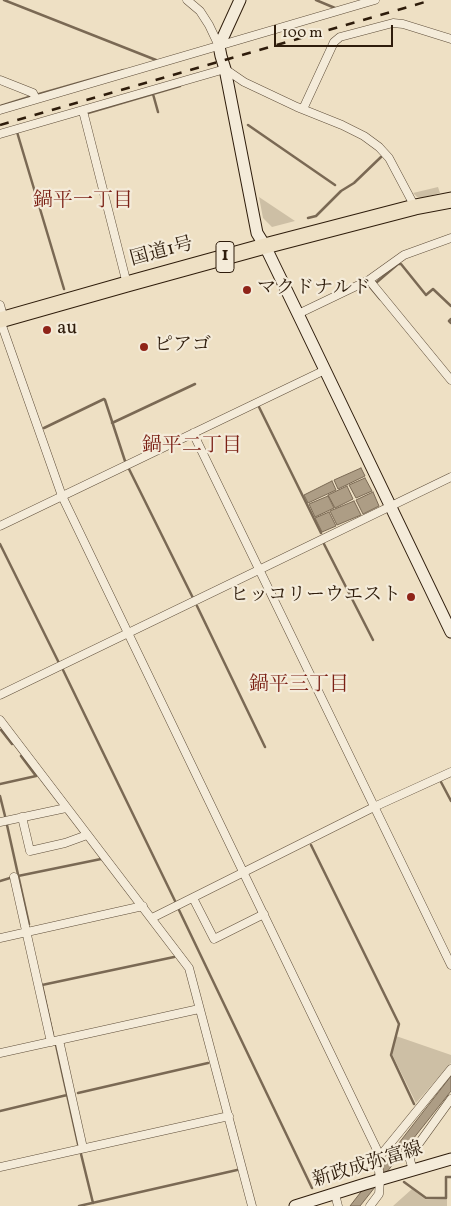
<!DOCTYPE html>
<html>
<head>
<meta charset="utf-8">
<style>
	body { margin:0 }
	#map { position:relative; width:451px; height:1206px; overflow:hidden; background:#eee0c4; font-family:Vollkorn,serif }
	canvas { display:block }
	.scale { position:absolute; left:274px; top:25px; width:119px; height:22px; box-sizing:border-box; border:2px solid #2e1c0b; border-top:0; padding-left:6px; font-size:15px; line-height:18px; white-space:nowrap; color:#2e1c0b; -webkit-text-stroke:4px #f4ebd9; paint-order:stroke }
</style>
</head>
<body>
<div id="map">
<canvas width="451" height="1206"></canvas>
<div class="scale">100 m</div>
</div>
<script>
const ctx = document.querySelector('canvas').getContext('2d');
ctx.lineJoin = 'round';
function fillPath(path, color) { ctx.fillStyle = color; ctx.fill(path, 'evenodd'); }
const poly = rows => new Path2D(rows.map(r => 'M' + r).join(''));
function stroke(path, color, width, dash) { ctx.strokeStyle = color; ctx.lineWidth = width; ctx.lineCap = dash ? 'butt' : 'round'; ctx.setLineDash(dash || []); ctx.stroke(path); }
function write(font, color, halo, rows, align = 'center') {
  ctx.font = font + ' Vollkorn,"Noto Serif JP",serif'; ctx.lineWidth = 4.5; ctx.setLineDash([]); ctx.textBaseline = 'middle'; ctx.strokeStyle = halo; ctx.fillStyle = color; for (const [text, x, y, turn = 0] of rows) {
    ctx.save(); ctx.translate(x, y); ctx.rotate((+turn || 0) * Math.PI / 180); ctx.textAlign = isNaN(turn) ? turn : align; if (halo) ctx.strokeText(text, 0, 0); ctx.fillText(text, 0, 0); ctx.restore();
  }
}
fillPath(poly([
	[438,187,440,193,421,198,417,197,413,193],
	[259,197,295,221,272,227,263,218],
	[396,1036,451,1055,451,1063,416,1103,392,1054],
	[412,1189,426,1200,447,1199,447,1206,393,1206]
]), '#cdbfa5');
const water = poly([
	[361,468,365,476,338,489,334,480,361,468],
	[365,478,372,491,356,498,349,485,365,478],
	[332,481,336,490,308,503,304,495,332,481],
	[347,486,353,499,335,508,328,495,347,486],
	[373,492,379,506,363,514,356,500,373,492],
	[328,496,334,508,315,517,309,504,328,496],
	[354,501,361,515,337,525,330,511,354,501],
	[329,512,336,526,322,532,315,518,329,512],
	[451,1076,451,1091,360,1206,350,1206,451,1076]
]);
fillPath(water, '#ad9d85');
stroke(water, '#7a6954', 1);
stroke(poly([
	[4,0,156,60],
	[316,0,335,8],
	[39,94,124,70],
	[153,94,158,112],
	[0,106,29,97],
	[88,113,180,86],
	[248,125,335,185],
	[17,132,64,289],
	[308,218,316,216,341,191,354,183,381,157],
	[377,282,398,264,401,264,426,295,433,289,451,306],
	[370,287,380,299],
	[451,319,449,321,451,323],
	[258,405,321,533],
	[112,423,195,384],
	[44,428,104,399,105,400,125,461],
	[129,469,193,598],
	[0,544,59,663],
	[324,544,373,640],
	[197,606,265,747],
	[63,670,176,903],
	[1,730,12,744],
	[441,782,451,801],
	[0,784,36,776,21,756],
	[0,796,5,816],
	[7,825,29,924],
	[311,845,399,1024,391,1055,414,1104],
	[18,876,101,859],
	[0,881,10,878],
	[179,910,312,1188],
	[42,985,174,957],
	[42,985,53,1035],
	[56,1045,78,1144],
	[78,1093,208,1063],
	[0,1111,67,1095],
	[81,1154,93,1203],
	[404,1182,426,1198,446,1198,446,1177,451,1177],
	[79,1206,237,1170]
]), '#7a6954', 2.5);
const street = poly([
	[187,0,200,11,209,25,219,46],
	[0,80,33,93,36,99],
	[303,109,334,42,340,37,393,23,403,24,451,39],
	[0,110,375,0],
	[83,111,127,284],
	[0,134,225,69,244,82,297,107,342,125,364,136,379,147,389,158,415,207],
	[369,280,451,380],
	[0,305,4,319],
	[298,314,369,280,404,255,451,238],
	[0,320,62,496,380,1156],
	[193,433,451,965],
	[0,526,325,370],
	[0,695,451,477],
	[0,720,189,968,252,1206],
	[22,817,30,851,65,843,87,835],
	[0,822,66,808],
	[14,877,51,1042],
	[193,898,214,939,264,914],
	[152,918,374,807,451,772],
	[0,938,143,906],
	[59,1040,83,1148],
	[0,1053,199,1009],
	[0,1167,229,1116],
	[413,1170,410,1160,412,1153,451,1099],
	[335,1194,338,1206],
	[370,1206,379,1194,380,1180,378,1162,380,1156,451,1069]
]);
const secondary = poly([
	[240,0,219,46,221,56,225,69,257,233,265,246,298,314,451,632],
	[295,1206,365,1184,451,1159]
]);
const highway = poly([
	[0,320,127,284,265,246,415,207,451,200]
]);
stroke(street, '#5e4d39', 9);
stroke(secondary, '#2e1c0b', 13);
stroke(highway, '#2e1c0b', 17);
stroke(street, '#f4ebd9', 8);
stroke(secondary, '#f4ebd9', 11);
stroke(highway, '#eee0c4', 15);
stroke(poly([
	[0,125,432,0]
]), '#2e1c0b', 2.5, [9, 9]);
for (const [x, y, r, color] of [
	[247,290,5,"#8f2418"],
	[47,330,5,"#8f2418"],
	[144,347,5,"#8f2418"],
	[411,597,5,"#8f2418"]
]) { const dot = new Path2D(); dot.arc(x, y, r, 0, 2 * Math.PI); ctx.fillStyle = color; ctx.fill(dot); stroke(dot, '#f4ebd9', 2); }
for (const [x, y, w] of [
	[225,257,18]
]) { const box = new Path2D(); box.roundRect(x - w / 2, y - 15.5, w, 31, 4); ctx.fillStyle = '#f4ebd9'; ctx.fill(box); stroke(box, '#2e1c0b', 1); }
write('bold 18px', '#2e1c0b', null, [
	["1",225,257]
]);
write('19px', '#2e1c0b', '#f4ebd9', [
	["国道1号",162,253,-15],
	["新政成弥富線",368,1166,-17]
]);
write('19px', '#2e1c0b', '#f4ebd9', [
	["マクドナルド",257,290],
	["au",57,330],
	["ピアゴ",154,347],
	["ヒッコリーウエスト",401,597,"right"]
], 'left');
write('20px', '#7a1f14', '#f4ebd9', [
	["鍋平一丁目",83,202],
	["鍋平二丁目",192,447],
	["鍋平三丁目",299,686]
]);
</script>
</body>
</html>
